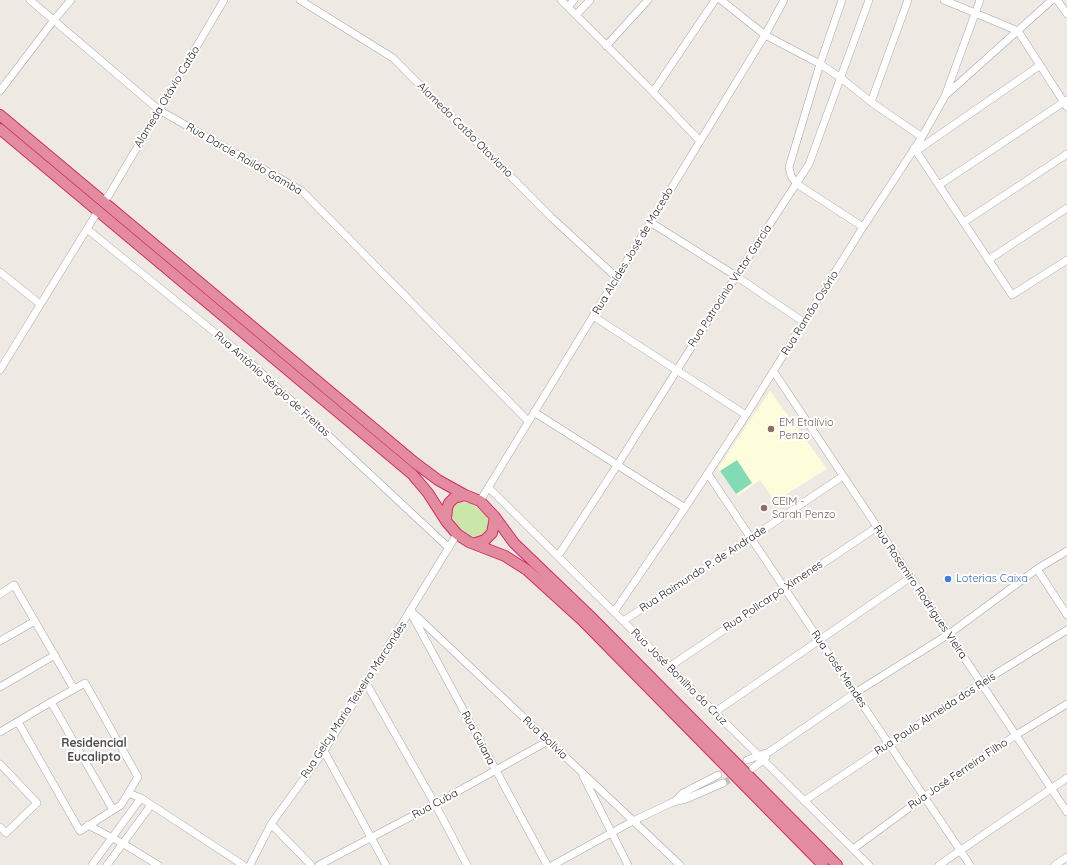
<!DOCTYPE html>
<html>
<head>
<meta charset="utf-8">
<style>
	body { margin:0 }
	canvas { display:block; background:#eeeae3 }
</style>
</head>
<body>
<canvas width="1067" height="865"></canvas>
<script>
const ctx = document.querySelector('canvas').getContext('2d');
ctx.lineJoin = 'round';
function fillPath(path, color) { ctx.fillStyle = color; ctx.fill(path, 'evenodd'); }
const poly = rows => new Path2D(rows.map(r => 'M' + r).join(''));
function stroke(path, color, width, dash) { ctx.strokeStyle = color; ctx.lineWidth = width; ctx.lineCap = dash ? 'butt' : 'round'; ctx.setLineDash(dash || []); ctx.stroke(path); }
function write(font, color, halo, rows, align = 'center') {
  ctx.font = font + ' Quicksand,sans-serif'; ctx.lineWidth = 4; ctx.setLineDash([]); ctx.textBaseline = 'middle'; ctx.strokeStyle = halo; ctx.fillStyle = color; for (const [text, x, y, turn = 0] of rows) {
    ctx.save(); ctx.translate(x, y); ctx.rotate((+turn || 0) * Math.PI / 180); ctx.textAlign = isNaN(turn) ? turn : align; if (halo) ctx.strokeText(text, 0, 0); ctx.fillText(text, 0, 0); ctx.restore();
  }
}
fillPath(poly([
	[770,391,827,469,775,501,760,480,738,496,718,468]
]), '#fefddb');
fillPath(poly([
	[459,502,470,503,486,515,490,521,488,535,476,538,472,537,461,529,456,524,451,513,452,508,455,504]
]), '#cae7a9');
fillPath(poly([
	[737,460,752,483,736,494,720,471]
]), '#82dbb5');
stroke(poly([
	[723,783,739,775]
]), '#c4c1bb', 7, [7, 3.5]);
const minor = poly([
	[30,0,159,110,302,191,528,421],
	[300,0,393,58,551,217,616,277],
	[561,0,653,92,700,141],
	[721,0,765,35,820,64,841,78,871,102,922,137],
	[842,0,820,64,789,167,791,176,797,184,863,227],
	[944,0,1018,31,1067,107],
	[1057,0,1067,14],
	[568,7,574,0],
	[576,15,590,0],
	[606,46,648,0],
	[0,91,54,20,71,0],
	[653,92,715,0],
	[947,94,1052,0],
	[871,102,908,0],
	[914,148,1012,295,1067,260],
	[916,151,1039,66],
	[939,185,1067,100],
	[103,202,109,195,224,0],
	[650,222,736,276,805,323],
	[964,222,1067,154],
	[87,229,239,352,449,548],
	[988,260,1067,208],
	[0,272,40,304],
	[593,316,746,415],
	[0,370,98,211],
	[774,372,1067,812],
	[534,412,685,508],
	[708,474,970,865],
	[489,488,869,865],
	[480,501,765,35,784,0],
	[558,556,618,464,736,276,809,164,869,0],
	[1037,569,1067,615],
	[0,594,14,585,74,689],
	[411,611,680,865],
	[614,612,685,508,746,415,863,227,922,137,945,96,980,0],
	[411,613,547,865],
	[623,621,751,538,843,476],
	[0,641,35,621],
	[669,667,877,527],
	[366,683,435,804,467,865],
	[0,687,55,655],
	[51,702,113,810],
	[715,712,911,577],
	[0,732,51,702,85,683,138,777,121,805,80,831,18,722],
	[324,751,386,865],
	[747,760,769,752,855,693,949,634,1037,569,1067,551],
	[0,764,37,803,6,833,0,827],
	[753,768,763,760,766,757],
	[583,776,628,865],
	[128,793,141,798,243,865],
	[804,801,981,683,1067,630],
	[674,802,683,793,718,775],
	[271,824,311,865],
	[88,825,122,843,158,865],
	[853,849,924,797,1016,735,1067,704],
	[92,865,141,798],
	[107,865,151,805],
	[250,865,271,824,324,751,457,534],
	[319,865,435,804,548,741],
	[553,865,633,821,673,802,686,799,723,783],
	[939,865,1067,778],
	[1055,865,1067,857]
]);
const highway = poly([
	[0,115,414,462,438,480,465,495,480,501,495,517,514,543,589,615,837,865],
	[0,129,412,474,428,493,446,521,457,534,469,542,505,556,527,570,582,620,823,865],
	[446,521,447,508,449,503,454,498,465,495],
	[476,543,485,540,492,533,495,517]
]);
stroke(minor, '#a4a4a4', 8);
stroke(highway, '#d32969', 12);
stroke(minor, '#fff', 7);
stroke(highway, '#e38c9f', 10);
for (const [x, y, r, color] of [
	[771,429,4,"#8d6e63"],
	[764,508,4,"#8d6e63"],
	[948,579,4,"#3f7fe0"]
]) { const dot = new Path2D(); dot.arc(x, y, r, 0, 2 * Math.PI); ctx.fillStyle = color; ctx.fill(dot); stroke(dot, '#fff', 1.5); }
write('11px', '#1d1d1d', '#fff', [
	["Alameda Otávio Catão",167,97,-59],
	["Alameda Catão Otaviano",465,130,45],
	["Rua Darcie Raildo Gamba",244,159,30],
	["Rua Alcídes José de Macedo",633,251,-59],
	["Rua Patrocinio Victor Garcia",730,286,-57],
	["Rua Ramão Osório",810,313,-58],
	["Rua Antônio Sérgio de Freitas",272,384,42],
	["Rua Raimundo P. de Andrade",703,569,-33],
	["Rua Rosemiro Rodrigues Vieira",920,592,56],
	["Rua Policarpo Ximenes",773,596,-34],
	["Rua José Mendes",839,669,56],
	["Rua José Bonilha da Cruz",679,677,45],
	["Rua Gelcy Maria Teixeira Marcondes",354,700,-57],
	["Rua Paulo Almeida dos Reis",935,714,-33],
	["Rua Guiana",478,738,62],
	["Rua Bolívia",545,738,43],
	["Rua José Ferreira Filho",958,774,-34],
	["Rua Cuba",435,804,-28]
]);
write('11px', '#785e54', '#fff', [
	["EM Etalívio",779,423],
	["Penzo",779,436],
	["CEIM -",772,502],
	["Sarah Penzo",772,515]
], 'left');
write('11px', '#366cbe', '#fff', [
	["Loterias Caixa",956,579]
], 'left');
write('bold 12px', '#505050', '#fff', [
	["Residencial",94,743],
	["Eucalipto",94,757]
]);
</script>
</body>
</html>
